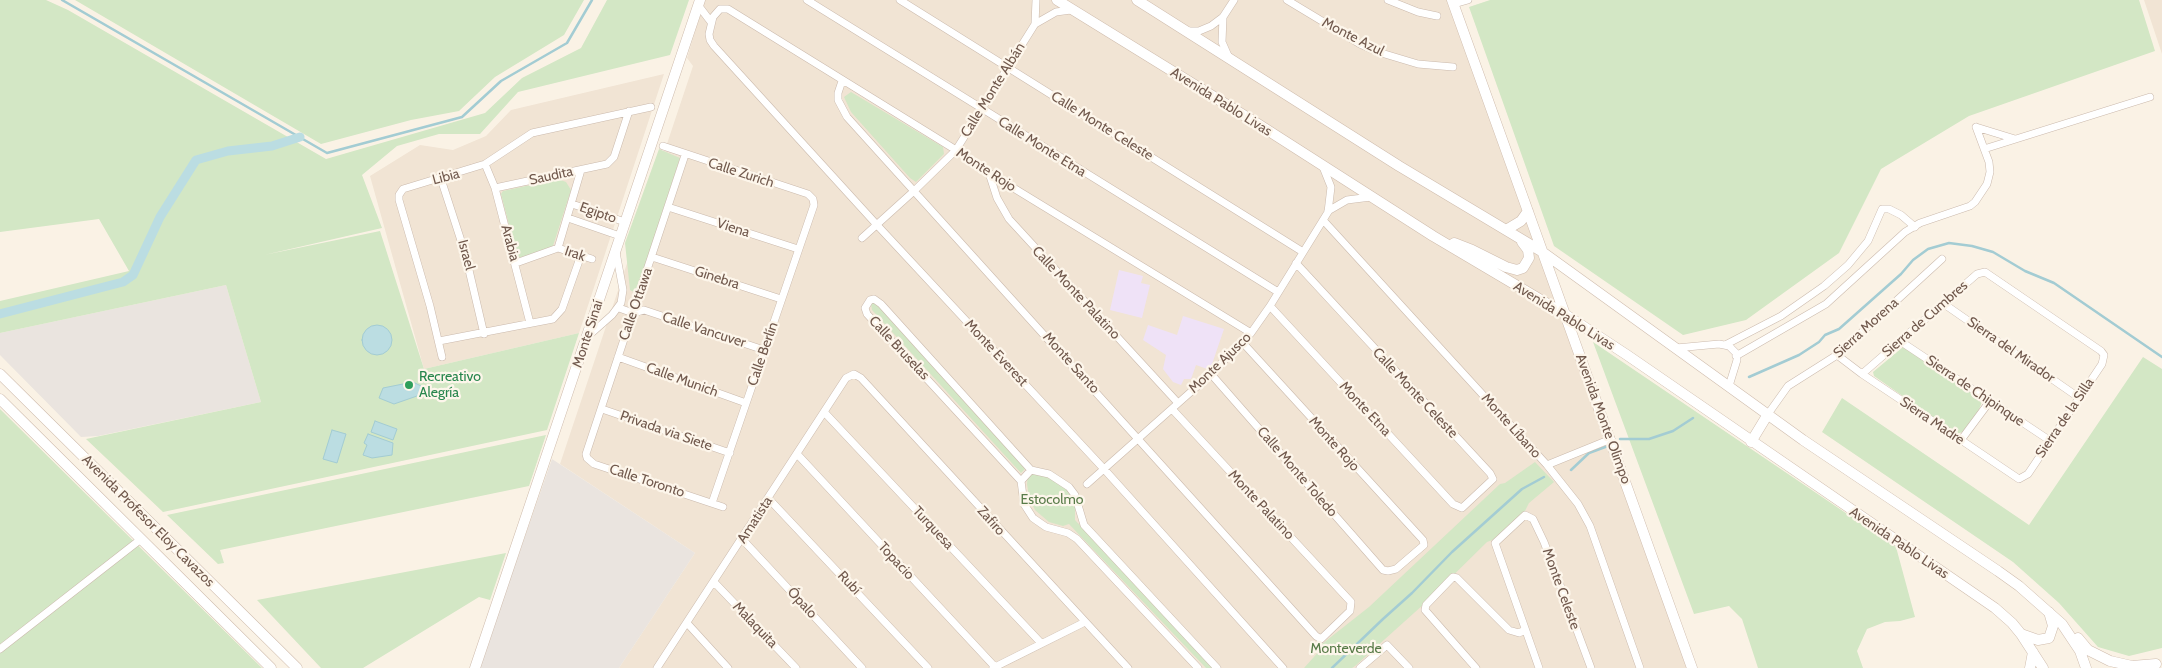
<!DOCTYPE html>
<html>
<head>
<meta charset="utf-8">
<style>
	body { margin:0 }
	canvas { display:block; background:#faf2e5 }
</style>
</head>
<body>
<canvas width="2162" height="668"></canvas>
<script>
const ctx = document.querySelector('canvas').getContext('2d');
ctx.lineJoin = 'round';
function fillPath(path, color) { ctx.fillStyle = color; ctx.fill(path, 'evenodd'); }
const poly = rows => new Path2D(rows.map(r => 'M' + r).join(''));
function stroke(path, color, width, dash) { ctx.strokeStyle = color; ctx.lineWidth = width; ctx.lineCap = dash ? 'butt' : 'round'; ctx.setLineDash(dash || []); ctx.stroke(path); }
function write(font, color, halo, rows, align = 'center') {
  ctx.font = font + ' Cabin,sans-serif'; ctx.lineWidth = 4.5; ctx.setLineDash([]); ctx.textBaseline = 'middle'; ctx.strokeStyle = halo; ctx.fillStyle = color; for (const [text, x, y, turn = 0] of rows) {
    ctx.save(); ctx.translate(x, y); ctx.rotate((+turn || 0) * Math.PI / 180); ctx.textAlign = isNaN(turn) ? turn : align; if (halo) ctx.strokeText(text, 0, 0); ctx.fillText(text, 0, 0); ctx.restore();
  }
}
fillPath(poly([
	[705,0,1453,0,1451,1,1560,286,1695,668,619,668,695,553,560,464,693,66,687,58],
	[2144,0,2162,0,2162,54],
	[664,74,579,333,424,369,370,176,420,145,453,150,486,136,511,110]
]), '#f1e4d4');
fillPath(poly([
	[226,285,261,402,98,436,81,437,0,355,0,333],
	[552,459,695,553,619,668,479,668]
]), '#eae4df');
fillPath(poly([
	[1119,270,1143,276,1141,283,1150,285,1142,318,1110,310],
	[1183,316,1224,329,1210,370,1196,365,1191,379,1184,379,1181,385,1173,382,1163,369,1166,355,1143,340,1148,325,1177,335]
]), '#efe2f7');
fillPath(poly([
	[0,0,46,0,68,10,326,159,485,113,522,78,581,48,607,0,689,0,670,55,518,92,480,134,439,134,397,146,362,175,382,228,264,255,380,231,424,369,579,333,547,430,163,512,86,439,261,402,226,285,0,333,0,301,129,271,99,219,0,232],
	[75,0,584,0,564,35,495,77,459,111,411,120,321,144],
	[1490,0,2139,0,2155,51,1969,116,1881,169,1839,253,1746,320,1683,335,1554,246,1469,7],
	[851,92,943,147,944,154,916,182,910,178,851,112,844,97],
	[659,149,680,158,636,293,630,290,625,243],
	[558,179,566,182,571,190,553,246,522,258,517,256,501,194,503,191],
	[874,301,1023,466,1025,469,1021,473,872,310,871,304],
	[1593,342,1896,547,1915,617,1900,621,1885,622,1867,629,1857,651,1863,668,1758,668,1742,619,1729,606,1694,614],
	[1903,347,1981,397,1982,402,1978,412,1965,431,1957,434,1874,376,1873,372],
	[2143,357,2162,369,2162,648,2129,656,2098,647,2059,603,2013,562,1822,432,1842,398,2029,525],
	[0,409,262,668,0,668],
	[546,435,529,486,220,550,224,563,218,564,167,515],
	[1535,462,1554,482,1529,503,1525,511,1495,539,1487,542,1424,604,1355,666,1352,668,1304,668,1322,648,1322,644,1369,607,1500,484,1505,483],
	[1034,473,1045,475,1063,484,1075,499,1075,520,1213,668,1206,668,1069,524,1063,526,1049,522,1035,510,1029,497,1027,484,1028,474],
	[506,553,490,600,479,597,363,668,321,668,257,600]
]), '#d3e7c5');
const water = poly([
	'362 340a15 15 0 1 1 30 0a15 15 0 1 1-30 0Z',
	[413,382,421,386,421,394,417,396,394,404,379,398,383,388,413,382],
	[375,421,397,429,393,440,371,432,375,421],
	[332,430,346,434,337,463,323,459,332,430],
	[368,434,393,443,392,455,372,458,363,455,367,445,364,443,368,434]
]);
fillPath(water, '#bbdde2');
stroke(water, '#a3ccd3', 1);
stroke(poly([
	[62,0,327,153,462,117,501,81,567,43,592,0],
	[1749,377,1799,355,1819,342,1825,335,1839,329,1901,274,1913,260,1928,249,1949,243,1972,246,1993,252,2025,271,2054,283,2162,357],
	[1620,439,1649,439,1673,431,1693,418],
	[1571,470,1589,453,1608,446],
	[1332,668,1383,619,1412,593,1452,552,1522,489,1544,477]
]), '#a3ccd3', 2.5);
stroke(poly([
	[0,314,123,282,133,275,160,217,196,160,228,151,272,146,300,137]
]), '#bbdde2', 9);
const street = poly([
	[807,0,1278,292],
	[900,0,1303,252],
	[1287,0,1360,44,1378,52,1418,64,1453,67],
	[1388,0,1418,12,1437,16],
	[1454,4,1468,0],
	[698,5,711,22],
	[1223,17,1222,42,1229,58],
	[1035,24,1036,0],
	[1186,31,1199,31,1211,26,1223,17,1234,0],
	[842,81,838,93,838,100,847,117,1316,636,1321,639,1350,611,1351,602,1172,409],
	[1976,127,2015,139],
	[663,146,808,194,813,199,814,205,712,503],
	[1984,149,2150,97],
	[685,155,586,454,587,458,594,464,723,507],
	[485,164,495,188,530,323],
	[989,173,997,198,1009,219,1178,403],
	[441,179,465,253,484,334],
	[495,188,607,164,614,157,629,111],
	[572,204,625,222],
	[668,207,798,249],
	[1328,211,1347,200,1371,197],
	[568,218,620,236],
	[1323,220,1547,465,1578,504,1590,526,1640,668],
	[862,238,914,191,956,150,1035,24,1056,12,1071,10],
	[558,248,581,170],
	[558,248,592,259],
	[652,257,781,299],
	[516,263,558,248],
	[1944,304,2078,397],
	[1270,306,1453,504,1462,508,1493,479,1490,473,1296,263],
	[619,308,633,313,644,310,764,350],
	[1251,333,989,173,956,150,728,9,720,9,713,17,709,34,710,40,714,46,877,225,1104,469,1283,668],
	[586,338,612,315,621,303,623,290,616,252],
	[439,341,553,319,562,309,581,255],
	[1900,341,2049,440],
	[1725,345,1781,316,1824,286,1848,265,1868,241,1882,209,1889,209,1901,215,1915,227],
	[1676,348,1719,344,1729,346,1736,353,1737,360,1729,386],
	[1837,355,1862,374,1961,440,2019,479,2028,474,2102,364,2104,355,2101,351,1985,272,1977,274,1862,374],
	[1736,356,1826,304,1905,232,1920,223,1970,206,1975,202,1987,184,1990,172,1989,162,1976,127],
	[442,357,430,306,399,200,399,195,403,189,485,164,532,133,651,107],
	[618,357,746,403],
	[1211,374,1383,570,1388,571,1396,569,1424,545,1423,540,1243,343],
	[602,409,730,453],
	[825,413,1041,643],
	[1768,414,1788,386,1837,355,1942,259],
	[1961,440,1990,401],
	[798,455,995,667],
	[1547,465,1611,439],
	[1021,481,1031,470],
	[1087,484,1211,374,1251,333,1270,306,1328,212,1331,187,1323,167],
	[769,499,928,668],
	[742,539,862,668],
	[714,582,796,668],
	[687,623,728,668],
	[0,649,141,539],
	[657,668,846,378,854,374,861,378,1128,668],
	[993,668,1085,622],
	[1198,668,1077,539,1068,533,1046,527,1033,518,1024,504,1021,481,867,314,865,308,870,300,874,299,881,304,1031,470,1049,474,1069,487,1075,495,1084,525,1217,668],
	[1360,668,1387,645,1409,668],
	[1476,668,1425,610,1426,605,1453,577,1457,578,1509,630,1519,633,1525,630],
	[1539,668,1495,543,1525,515,1533,519,1544,542,1591,668]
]);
const secondary = poly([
	[1057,0,1258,124,1433,236,1563,313,1627,355,1995,608,2012,623,2021,634,2043,668],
	[1137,0,1399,166,1541,251,1803,440,1998,571,2019,586,2062,624,2080,651,2086,668],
	[1452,0,1692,668],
	[1506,230,1521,221,1528,211],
	[1454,243,1472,250,1506,267,1517,270,1523,268,1529,258,1528,250,1522,242],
	[0,374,297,668],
	[0,399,271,668],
	[1751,442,1768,414],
	[2021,634,2038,640,2049,638,2053,626,2049,612],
	[2078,638,2088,650,2110,661,2132,666,2156,664],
	[475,668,700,0],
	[2030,668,2033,652]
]);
stroke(street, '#cbbaad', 8);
stroke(secondary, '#cfbcad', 11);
stroke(street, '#fff', 7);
stroke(secondary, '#fff', 10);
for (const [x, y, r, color] of [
	[409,385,5,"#2e9e5b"]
]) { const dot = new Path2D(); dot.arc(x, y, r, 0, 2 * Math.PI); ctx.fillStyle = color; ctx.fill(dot); stroke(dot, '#fdf6eb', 2); }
write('14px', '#71594d', '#fdf6eb', [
	["Monte Azul",1353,37,27],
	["Calle Monte Albán",993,90,-58],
	["Avenida Pablo Livas",1221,102,32],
	["Calle Monte Celeste",1102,126,32],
	["Calle Monte Etna",1042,147,32],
	["Monte Rojo",986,170,33],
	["Calle Zurich",741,173,18],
	["Saudita",551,176,-12],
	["Libia",446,177,-15],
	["Egipto",598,213,19],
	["Viena",733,228,18],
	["Arabia",510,243,75],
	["Irak",575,254,18],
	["Israel",466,255,75],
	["Ginebra",717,278,18],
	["Calle Monte Palatino",1076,293,47],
	["Calle Ottawa",636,304,-71],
	["Avenida Pablo Livas",1564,316,32],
	["Sierra de Cumbres",1925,319,-41],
	["Sierra Morena",1866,328,-42],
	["Calle Vancuver",704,330,18],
	["Monte Sinaí",588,334,-72],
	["Calle Bruselas",899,348,47],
	["Sierra del Mirador",2011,350,35],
	["Monte Everest",996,353,47],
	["Calle Berlín",763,354,-71],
	["Monte Santo",1071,363,48],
	["Monte Ajusco",1220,363,-44],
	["Calle Munich",682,380,20],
	["Sierra de Chipinque",1975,391,34],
	["Calle Monte Celeste",1415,393,47],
	["Monte Etna",1365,409,47],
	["Sierra de la Silla",2065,418,-56],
	["Avenida Monte Olimpo",1603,419,70],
	["Sierra Madre",1932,421,34],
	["Monte Líbano",1511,426,48],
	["Privada via Siete",666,431,19],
	["Monte Rojo",1334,444,48],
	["Calle Monte Toledo",1297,472,49],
	["Calle Toronto",647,481,18],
	["Monte Palatino",1261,505,47],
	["Amatista",755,520,-57],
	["Avenida Profesor Eloy Cavazos",148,521,45],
	["Zafiro",991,521,48],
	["Turquesa",933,528,47],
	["Avenida Pablo Livas",1899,543,34],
	["Topacio",896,561,47],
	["Rubí",849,583,47],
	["Monte Celeste",1561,589,70],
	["Ópalo",802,603,47],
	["Malaquita",755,625,46]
]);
write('14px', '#27864d', '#fdf6eb', [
	["Recreativo",419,377],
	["Alegría",419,393]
], 'left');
write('14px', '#587b48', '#fdf6eb', [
	["Estocolmo",1052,500],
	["Monteverde",1346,649]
]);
</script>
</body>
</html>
